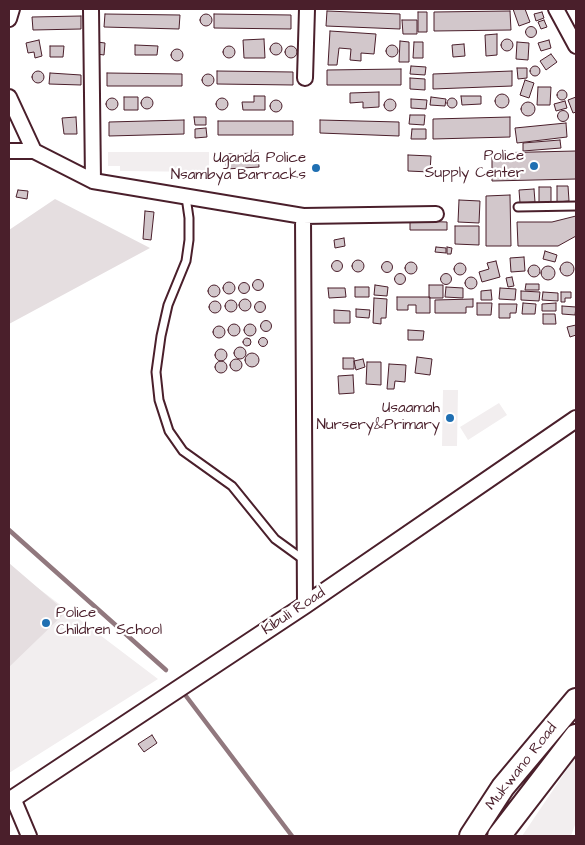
<!DOCTYPE html>
<html>
<head>
<meta charset="utf-8">
<style>
	body { margin:0 }
	#map { position:relative; width:585px; height:845px; overflow:hidden; background:#fff; font-family:"Architects Daughter",sans-serif }
	canvas { display:block }
	.frame { position:absolute; inset:0; border:10px solid #4a1f2b; pointer-events:none }
</style>
</head>
<body>
<div id="map">
<canvas width="585" height="845"></canvas>
<div class="frame"></div>
</div>
<script>
const ctx = document.querySelector('canvas').getContext('2d');
ctx.lineJoin = 'round';
function fillPath(path, color) { ctx.fillStyle = color; ctx.fill(path, 'evenodd'); }
const poly = rows => new Path2D(rows.map(r => 'M' + r).join(''));
function stroke(path, color, width, dash) { ctx.strokeStyle = color; ctx.lineWidth = width; ctx.lineCap = dash ? 'butt' : 'round'; ctx.setLineDash(dash || []); ctx.stroke(path); }
function write(font, color, halo, rows, align = 'center') {
  ctx.font = font + ' "Architects Daughter",sans-serif'; ctx.lineWidth = 4.5; ctx.setLineDash([]); ctx.textBaseline = 'middle'; ctx.strokeStyle = halo; ctx.fillStyle = color; for (const [text, x, y, turn = 0] of rows) {
    ctx.save(); ctx.translate(x, y); ctx.rotate((+turn || 0) * Math.PI / 180); ctx.textAlign = isNaN(turn) ? turn : align; if (halo) ctx.strokeText(text, 0, 0); ctx.fillText(text, 0, 0); ctx.restore();
  }
}
fillPath(poly([
	[108,152,209,152,209,172,120,171,120,166,108,166],
	[443,390,458,390,457,446,442,446],
	[499,403,507,415,468,440,460,427],
	[9,566,158,679,9,773],
	[576,756,576,822,571,836,522,836]
]), '#f2eeef');
fillPath(poly([
	[55,199,150,248,9,324,9,230],
	[9,563,66,612,9,667]
]), '#e5dee0');
stroke(poly([
	[9,530,166,670],
	[186,696,292,836]
]), '#91787e', 4.5);
const building = poly([
	[513,9,525,9,530,22,519,26,513,9],
	[327,11,400,14,400,29,326,26,327,11],
	[510,11,511,30,434,31,434,12,510,11],
	[418,12,427,12,427,32,418,32,418,12],
	[542,12,544,18,536,21,534,14,542,12],
	'200 20a6 6 0 1 1 12 0a6 6 0 1 1-12 0Z',
	[105,14,180,15,179,29,104,27,105,14],
	[214,14,291,15,291,29,214,28,214,14],
	[81,16,81,29,33,30,32,17,81,16],
	[402,20,417,20,417,34,403,34,402,20],
	[544,20,547,27,541,29,538,22,544,20],
	'525.5 32a5.5 5.5 0 1 1 11 0a5.5 5.5 0 1 1-11 0Z',
	[330,31,376,34,374,54,361,53,361,61,350,60,351,49,339,48,337,65,328,65,330,31],
	[497,34,497,55,486,56,485,35,497,34],
	[264,39,265,58,244,58,243,40,264,39],
	'501 45a6 6 0 1 1 12 0a6 6 0 1 1-12 0Z',
	[39,40,42,56,35,58,34,52,28,53,26,43,39,40],
	[549,40,551,48,541,51,538,43,549,40],
	[400,41,409,42,409,62,399,62,400,41],
	[97,42,105,43,104,55,97,54,97,42],
	[414,42,423,42,423,58,413,58,414,42],
	[517,42,529,43,528,60,516,59,517,42],
	'270 49a6 6 0 1 1 12 0a6 6 0 1 1-12 0Z',
	[464,44,465,56,453,57,452,45,464,44],
	'386 51a6 6 0 1 1 12 0a6 6 0 1 1-12 0Z',
	[135,45,158,46,157,55,135,55,135,45],
	'285 52a6 6 0 1 1 12 0a6 6 0 1 1-12 0Z',
	'223 52a6 6 0 1 1 12 0a6 6 0 1 1-12 0Z',
	[50,46,64,46,63,57,50,57,50,46],
	'171 55a6 6 0 1 1 12 0a6 6 0 1 1-12 0Z',
	[551,54,557,62,546,70,540,61,551,54],
	[411,66,426,67,425,75,410,74,411,66],
	'530 71a5 5 0 1 1 10 0a5 5 0 1 1-10 0Z',
	[517,68,527,68,527,78,518,79,517,68],
	[401,69,401,85,327,85,327,70,401,69],
	'32 77a6 6 0 1 1 12 0a6 6 0 1 1-12 0Z',
	[217,71,293,72,293,85,217,84,217,71],
	[512,71,512,86,433,89,433,74,512,71],
	[50,73,81,75,81,85,49,84,50,73],
	[107,73,182,74,182,86,107,86,107,73],
	'202 80a6 6 0 1 1 12 0a6 6 0 1 1-12 0Z',
	[410,78,425,79,425,90,410,89,410,78],
	[525,80,534,83,529,98,520,95,525,80],
	[538,87,551,87,550,105,537,105,538,87],
	'557 95a5 5 0 1 1 10 0a5 5 0 1 1-10 0Z',
	[379,92,379,107,363,108,363,102,350,103,350,93,379,92],
	'495 101a7 7 0 1 1 14 0a7 7 0 1 1-14 0Z',
	[254,96,265,96,265,110,243,110,242,102,254,102,254,96],
	[461,96,481,96,481,104,462,105,461,96],
	'141 103a6 6 0 1 1 12 0a6 6 0 1 1-12 0Z',
	[124,97,138,97,138,110,124,110,124,97],
	[431,97,446,99,445,106,430,105,431,97],
	[576,97,576,112,573,113,568,100,576,97],
	'447 103a5 5 0 1 1 10 0a5 5 0 1 1-10 0Z',
	'106 104a6 6 0 1 1 12 0a6 6 0 1 1-12 0Z',
	'216 104a6 6 0 1 1 12 0a6 6 0 1 1-12 0Z',
	'384 105a6 6 0 1 1 12 0a6 6 0 1 1-12 0Z',
	[411,99,427,100,426,109,411,108,411,99],
	'270 106a6 6 0 1 1 12 0a6 6 0 1 1-12 0Z',
	[565,101,567,108,556,111,554,104,565,101],
	'521 109a7 7 0 1 1 14 0a7 7 0 1 1-14 0Z',
	'557.5 116a5.5 5.5 0 1 1 11 0a5.5 5.5 0 1 1-11 0Z',
	[410,115,425,115,424,125,409,124,410,115],
	[76,117,77,134,64,134,62,118,76,117],
	[194,117,206,117,206,125,195,125,194,117],
	[510,117,510,137,433,139,433,119,510,117],
	[184,120,184,134,109,136,109,122,184,120],
	[320,120,399,122,399,136,320,133,320,120],
	[218,121,293,121,293,135,218,135,218,121],
	[566,123,567,137,517,143,515,128,566,123],
	[206,128,207,137,195,138,195,129,206,128],
	[412,129,426,129,426,139,411,139,412,129],
	[560,140,561,148,523,151,523,143,560,140],
	[576,151,576,179,492,181,492,153,576,151],
	[258,153,259,167,226,169,226,154,258,153],
	[408,155,431,156,430,172,408,171,408,155],
	[557,186,568,186,569,201,557,202,557,186],
	[539,187,551,187,551,202,539,203,539,187],
	[534,189,535,202,520,203,519,190,534,189],
	[18,190,28,191,27,199,16,197,18,190],
	[510,195,511,246,486,246,486,196,510,195],
	[459,200,480,201,479,223,458,222,459,200],
	[145,211,154,212,151,240,143,239,145,211],
	[576,216,576,236,558,246,518,246,517,222,552,222,576,216],
	[410,221,447,222,447,230,410,230,410,221],
	[455,226,479,226,479,245,455,244,455,226],
	[344,238,345,246,335,248,334,240,344,238],
	[436,247,446,248,446,253,435,252,436,247],
	[447,247,452,248,451,254,447,254,447,247],
	[545,251,557,255,555,262,543,259,545,251],
	[524,257,525,271,511,272,510,258,524,257],
	'352 266a6 6 0 1 1 12 0a6 6 0 1 1-12 0Z',
	'331.5 266a5.5 5.5 0 1 1 11 0a5.5 5.5 0 1 1-11 0Z',
	[496,261,500,277,482,282,479,272,489,269,487,263,496,261],
	'381.5 267a5.5 5.5 0 1 1 11 0a5.5 5.5 0 1 1-11 0Z',
	'405 268a6 6 0 1 1 12 0a6 6 0 1 1-12 0Z',
	'560 269a7 7 0 1 1 14 0a7 7 0 1 1-14 0Z',
	'454 269a6 6 0 1 1 12 0a6 6 0 1 1-12 0Z',
	'528 271a6 6 0 1 1 12 0a6 6 0 1 1-12 0Z',
	'541 273a7 7 0 1 1 14 0a7 7 0 1 1-14 0Z',
	'440.5 279a5.5 5.5 0 1 1 11 0a5.5 5.5 0 1 1-11 0Z',
	'394.5 279a5.5 5.5 0 1 1 11 0a5.5 5.5 0 1 1-11 0Z',
	[512,277,514,286,508,287,506,278,512,277],
	'465 283a6 6 0 1 1 12 0a6 6 0 1 1-12 0Z',
	'252.5 285a5.5 5.5 0 1 1 11 0a5.5 5.5 0 1 1-11 0Z',
	'223 288a6 6 0 1 1 12 0a6 6 0 1 1-12 0Z',
	'238.5 288a5.5 5.5 0 1 1 11 0a5.5 5.5 0 1 1-11 0Z',
	[526,284,539,284,539,290,525,290,526,284],
	[375,285,388,287,387,296,374,295,375,285],
	[429,285,443,285,443,298,429,298,429,285],
	'208 291a6 6 0 1 1 12 0a6 6 0 1 1-12 0Z',
	[355,287,369,287,369,297,355,297,355,287],
	[446,287,463,288,463,298,445,297,446,287],
	[328,288,345,288,346,297,329,298,328,288],
	[500,288,516,289,515,300,499,299,500,288],
	[491,290,492,300,481,300,481,291,491,290],
	[521,291,540,292,539,301,521,300,521,291],
	[543,292,558,293,558,301,542,300,543,292],
	[561,292,571,292,571,298,565,298,565,302,561,302,561,292],
	[397,297,430,297,430,313,416,313,416,305,408,305,408,310,397,310,397,297],
	[374,298,387,299,386,318,381,318,381,324,373,323,374,298],
	[473,299,473,307,466,307,466,313,435,313,435,300,473,299],
	'239 305a6 6 0 1 1 12 0a6 6 0 1 1-12 0Z',
	'225 306a6 6 0 1 1 12 0a6 6 0 1 1-12 0Z',
	'209 307a6 6 0 1 1 12 0a6 6 0 1 1-12 0Z',
	'254.5 307a5.5 5.5 0 1 1 11 0a5.5 5.5 0 1 1-11 0Z',
	[477,303,492,303,491,315,477,315,477,303],
	[523,303,536,304,535,314,522,314,523,303],
	[556,303,556,311,542,311,542,304,556,303],
	[499,304,517,304,516,313,510,313,510,318,499,318,499,304],
	[562,306,576,307,575,315,562,314,562,306],
	[356,309,370,310,369,318,356,317,356,309],
	[334,310,350,311,350,323,334,323,334,310],
	[543,314,555,314,556,324,543,324,543,314],
	'260.5 326a5.5 5.5 0 1 1 11 0a5.5 5.5 0 1 1-11 0Z',
	'228 330a6 6 0 1 1 12 0a6 6 0 1 1-12 0Z',
	'244 330a6 6 0 1 1 12 0a6 6 0 1 1-12 0Z',
	[576,325,576,335,570,337,567,327,576,325],
	'213 332a6 6 0 1 1 12 0a6 6 0 1 1-12 0Z',
	[408,330,424,331,423,340,408,340,408,330],
	'258.5 342a4.5 4.5 0 1 1 9 0a4.5 4.5 0 1 1-9 0Z',
	'243 342a4 4 0 1 1 8 0a4 4 0 1 1-8 0Z',
	'234 353a6 6 0 1 1 12 0a6 6 0 1 1-12 0Z',
	'215 355a6 6 0 1 1 12 0a6 6 0 1 1-12 0Z',
	'245 360a7 7 0 1 1 14 0a7 7 0 1 1-14 0Z',
	[417,357,432,359,430,375,415,373,417,357],
	[343,358,354,358,354,369,343,369,343,358],
	[363,359,365,367,356,370,354,361,363,359],
	'230 365a6 6 0 1 1 12 0a6 6 0 1 1-12 0Z',
	'215 367a6 6 0 1 1 12 0a6 6 0 1 1-12 0Z',
	[367,362,381,362,381,385,366,384,367,362],
	[389,364,406,365,405,382,395,381,394,389,387,389,389,364],
	[353,375,354,393,339,394,338,376,353,375],
	[152,735,157,743,144,752,138,744,152,735]
]);
fillPath(building, '#d2c7cb');
stroke(building, '#4a1f2b', 1);
const service = poly([
	[186,197,189,218,189,240,186,261,168,305,161,336,156,372,159,400,169,431,183,451,232,486,275,539,304,560],
	[518,207,576,206]
]);
const minor = poly([
	[91,9,93,181],
	[556,9,576,46],
	[9,19,12,9],
	[305,78,307,9],
	[9,97,34,151,93,181,303,216,305,605],
	[9,151,34,151],
	[303,216,436,214],
	[13,798,29,836]
]);
const tertiary = poly([
	[9,801,305,605,576,419]
]);
const trunk = poly([
	[471,836,503,787,576,700],
	[499,836,576,736]
]);
stroke(service, '#4a1f2b', 11);
stroke(minor, '#4a1f2b', 18);
stroke(tertiary, '#4a1f2b', 20);
stroke(trunk, '#4a1f2b', 26);
stroke(service, '#fff', 7);
stroke(minor, '#fff', 14);
stroke(tertiary, '#fff', 16);
stroke(trunk, '#fff', 22);
for (const [x, y, r, color] of [
	[534,166,5,"#1f6fb2"],
	[316,168,5,"#1f6fb2"],
	[450,418,5,"#1f6fb2"],
	[46,623,5,"#1f6fb2"]
]) { const dot = new Path2D(); dot.arc(x, y, r, 0, 2 * Math.PI); ctx.fillStyle = color; ctx.fill(dot); stroke(dot, '#fff', 2); }
write('15px', '#4a1f2b', '#fff', [
	["Police",524,157],
	["Supply Center",524,174],
	["Uganda Police",306,159],
	["Nsambya Barracks",306,176],
	["Usaamah",440,409],
	["Nursery&Primary",440,426],
	["Police",56,614,"left"],
	["Children School",56,631,"left"]
], 'right');
write('15px', '#4a1f2b', '#fff', [
	["Kibuli Road",294,612,-34],
	["Mukwano Road",522,767,-52]
]);
</script>
</body>
</html>
